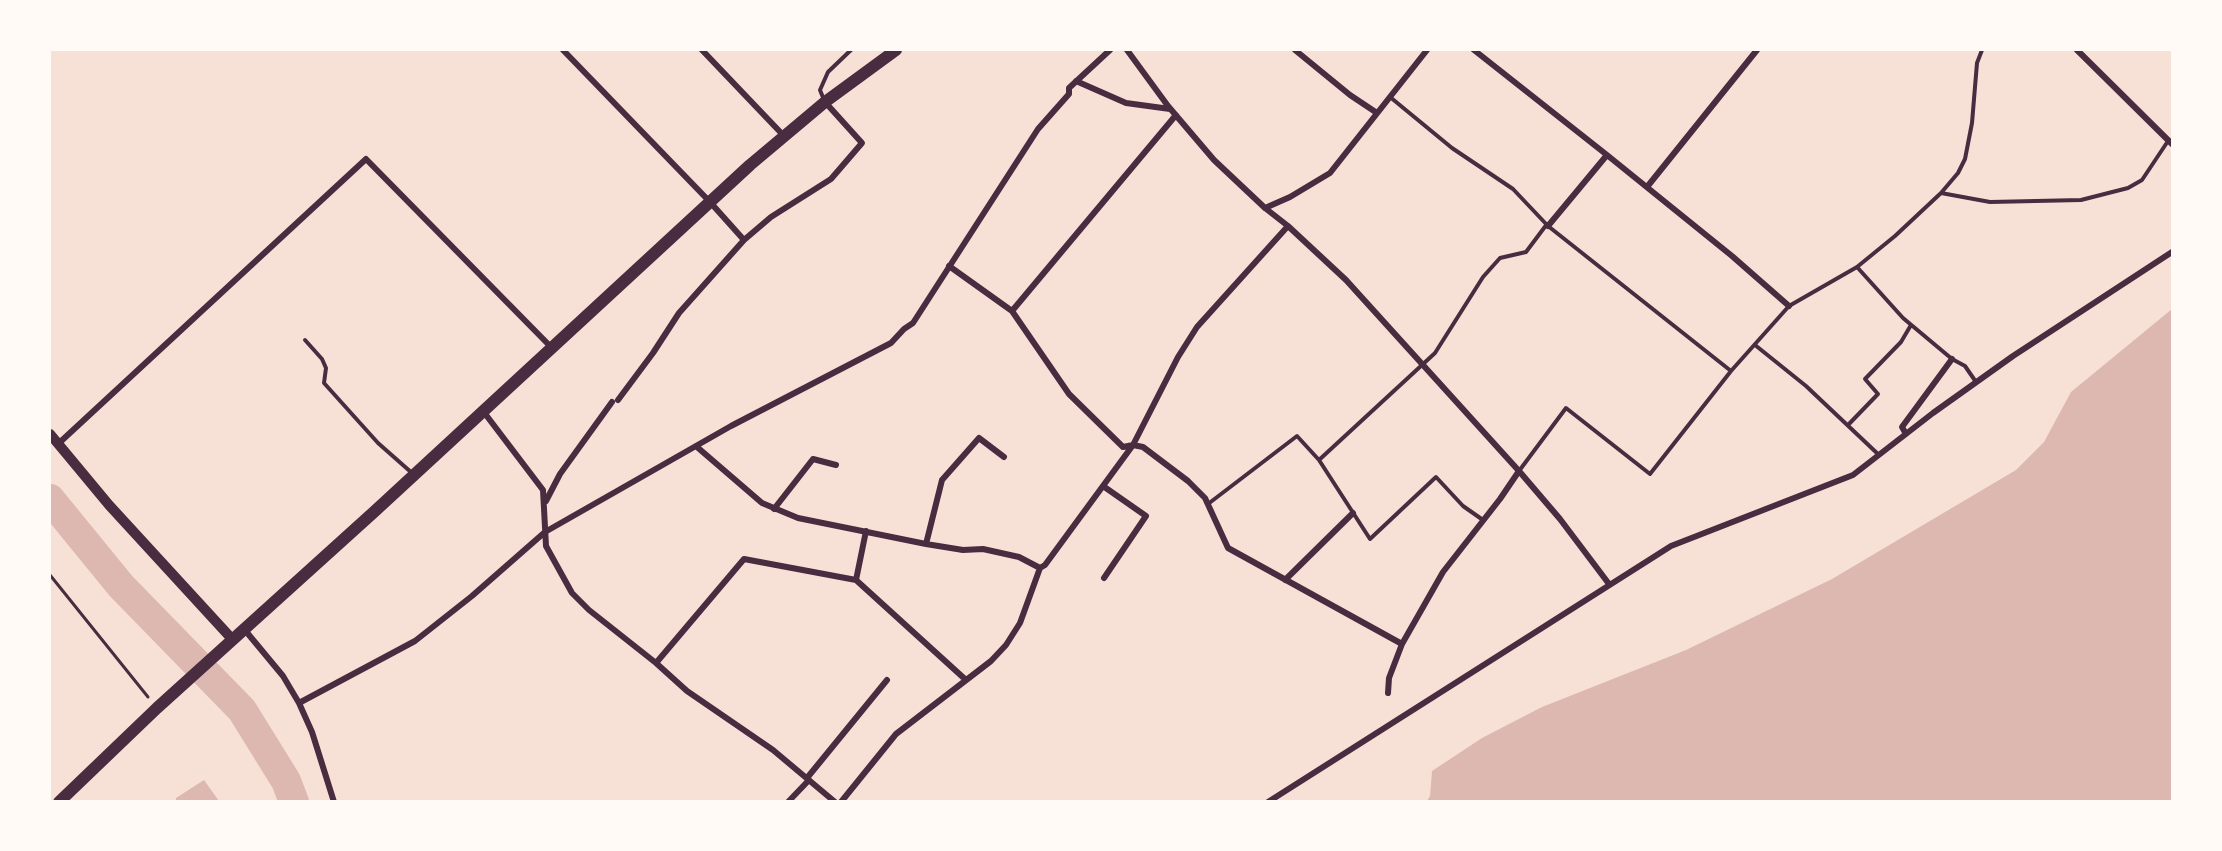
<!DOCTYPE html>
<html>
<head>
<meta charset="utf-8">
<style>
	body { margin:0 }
	#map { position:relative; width:2222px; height:851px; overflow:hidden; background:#f7e1d7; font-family:"Source Serif 4",serif }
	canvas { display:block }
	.frame { position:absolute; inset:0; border:51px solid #fffaf5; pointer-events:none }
</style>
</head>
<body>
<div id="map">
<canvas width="2222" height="851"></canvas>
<div class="frame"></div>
</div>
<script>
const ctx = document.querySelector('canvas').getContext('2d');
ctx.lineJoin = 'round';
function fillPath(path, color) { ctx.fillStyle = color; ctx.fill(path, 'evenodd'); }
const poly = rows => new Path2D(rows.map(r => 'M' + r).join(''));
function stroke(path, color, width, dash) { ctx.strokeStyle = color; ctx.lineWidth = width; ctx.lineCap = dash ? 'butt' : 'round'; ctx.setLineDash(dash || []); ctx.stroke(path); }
fillPath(poly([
	[2172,309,2172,801,1427,801,1430,796,1432,771,1482,738,1542,707,1686,650,1832,579,2016,470,2044,442,2071,392],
	[204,780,219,801,176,801,176,798]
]), '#dcb8b0');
stroke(poly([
	[50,499,121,586,242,710,286,781,294,802]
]), '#dcb8b0', 30);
stroke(poly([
	[50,575,148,697]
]), '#4a2c40', 3);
stroke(poly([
	[1390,97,1452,148,1513,189,1548,226,1731,371],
	[824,100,820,90,828,72,851,50],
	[1941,193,1990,202,2081,200,2128,188,2142,180,2168,141],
	[1857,267,1903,318,1952,359,1965,366,1976,382],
	[305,340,322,359,326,368,324,383,378,443,412,473],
	[1755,345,1806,386,1879,455],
	[1848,425,1878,394,1865,379,1901,342,1911,325],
	[1319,460,1435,353,1483,277,1500,258,1526,252,1547,224],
	[1519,471,1566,408,1650,474,1731,371,1789,306,1857,267,1895,236,1941,193,1958,173,1965,159,1972,123,1977,63,1982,50],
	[1208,504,1297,436,1319,460,1370,539,1436,477,1463,506,1483,520]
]), '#4a2c40', 4);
stroke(poly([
	[563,50,710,202,744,240],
	[702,50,784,136],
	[1127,50,1168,106,1214,160,1265,208,1288,226,1346,280,1519,471,1560,519,1609,584],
	[1295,50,1350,95,1377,113],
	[1474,50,1607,155,1732,256,1789,306],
	[2077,50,2172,144],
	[1076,81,1126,103,1170,109],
	[1647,187,1757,50],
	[1265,208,1290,197,1330,173,1427,50],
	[1548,226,1607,155],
	[949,266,1012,311,1069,394,1123,447,1133,445,1143,447,1188,481,1205,498,1228,548,1402,644,1443,572,1500,499,1519,471],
	[1012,311,1176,115],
	[618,400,653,353,679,313,744,240,771,217,831,179,862,143,825,102],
	[483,411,543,490,546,546,572,593,589,610,656,663,687,691,773,750,835,802],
	[1906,434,1902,427,1952,359],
	[58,444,366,159,551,347],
	[697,447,762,503,798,518,926,544,963,550,983,549,1019,557,1040,568],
	[1103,486,1146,516,1104,578],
	[546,501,560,474,612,402],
	[774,509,813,459,836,465],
	[926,544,942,480,979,438,1004,457],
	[856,580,966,680],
	[1285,580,1353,513],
	[244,629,283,676,299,703,312,732,334,802],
	[656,663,744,559,856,580,866,531],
	[1388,693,1389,678,1402,644],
	[299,703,415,641,472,596,545,532,731,426,891,343,904,329,913,323,1038,129,1069,94,1069,88,1110,50],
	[807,778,887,680],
	[788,802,809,780],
	[841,802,896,734,991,661,1006,645,1020,623,1040,568,1045,565,1133,445,1178,357,1197,327,1288,226],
	[1268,802,1671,546,1853,475,1933,413,2013,356,2172,252]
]), '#4a2c40', 6);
stroke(poly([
	[50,434,109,505,232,639]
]), '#4a2c40', 10);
stroke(poly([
	[59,802,157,708,375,511,750,165,825,102,896,50]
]), '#4a2c40', 12);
</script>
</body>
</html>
